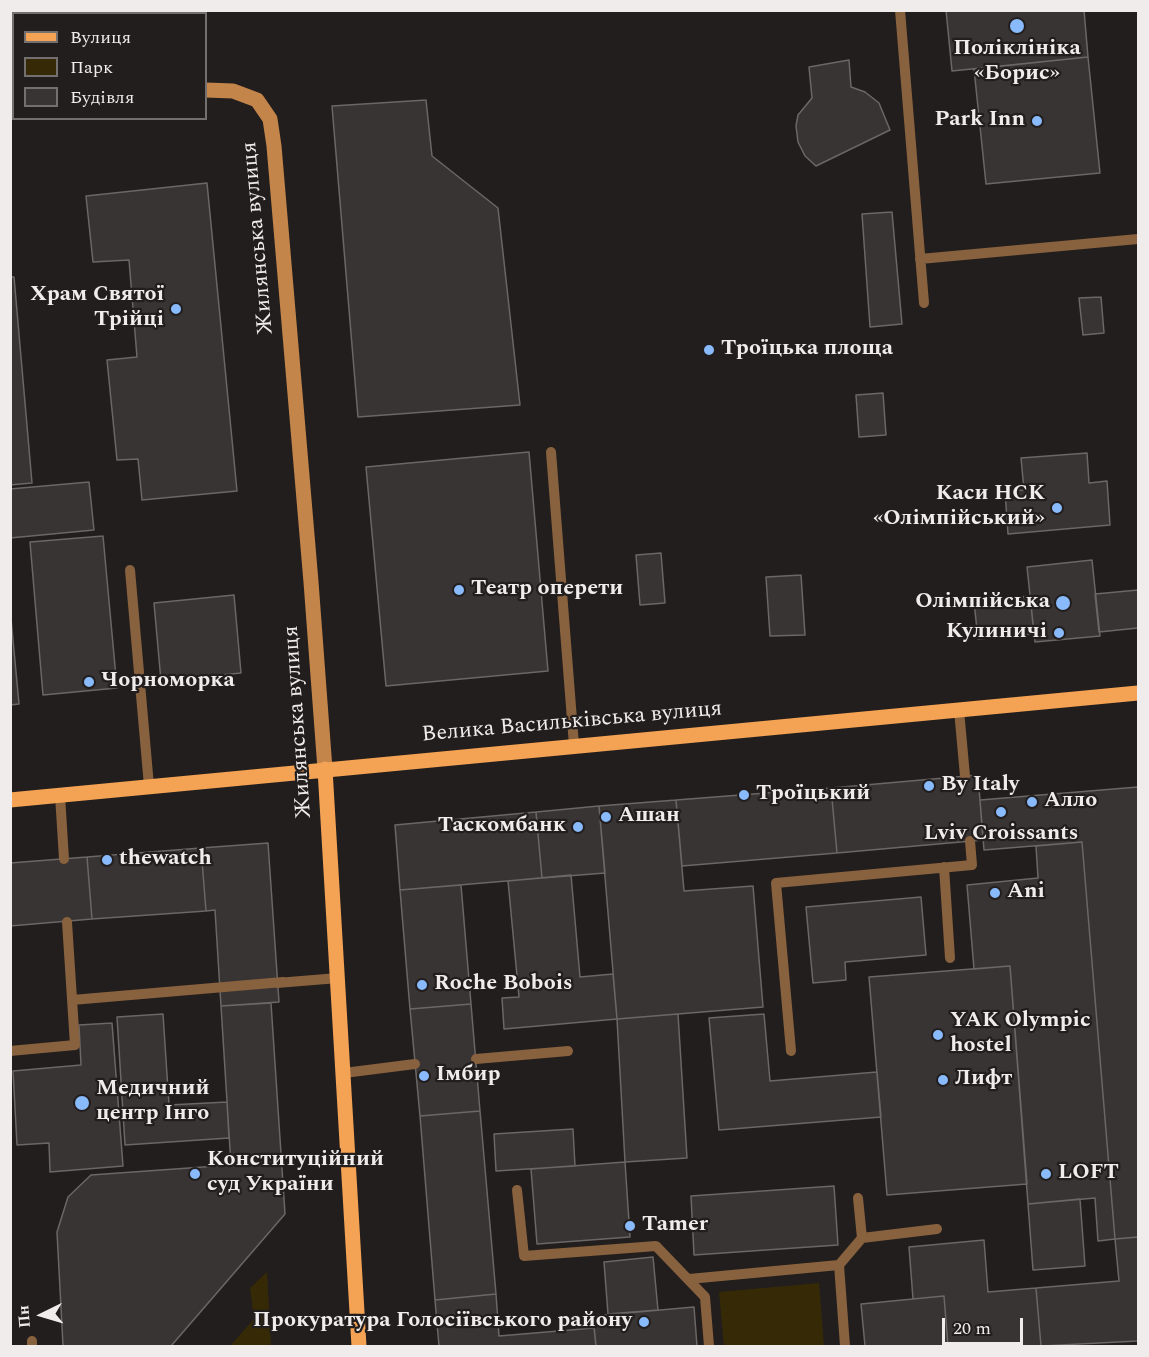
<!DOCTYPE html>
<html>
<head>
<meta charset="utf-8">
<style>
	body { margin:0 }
	#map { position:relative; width:1149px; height:1357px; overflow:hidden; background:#221e1d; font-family:Spectral,serif }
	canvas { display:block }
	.frame { position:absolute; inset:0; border:12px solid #efeceb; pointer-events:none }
	.legend { position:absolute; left:12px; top:12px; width:195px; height:108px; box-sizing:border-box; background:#221e1d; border:2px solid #74706f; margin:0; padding:8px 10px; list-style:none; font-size:18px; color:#efeceb }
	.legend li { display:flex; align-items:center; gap:12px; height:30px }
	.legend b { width:30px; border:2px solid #74706f }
	.north { position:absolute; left:12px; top:1285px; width:60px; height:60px; -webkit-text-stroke:4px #221e1d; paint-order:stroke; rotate:265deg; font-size:16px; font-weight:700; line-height:24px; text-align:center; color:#efeceb }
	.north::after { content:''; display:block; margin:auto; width:21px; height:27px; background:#efeceb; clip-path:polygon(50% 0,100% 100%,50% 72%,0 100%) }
	.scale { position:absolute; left:942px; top:1318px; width:81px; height:27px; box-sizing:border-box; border:3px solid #efeceb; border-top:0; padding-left:8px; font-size:18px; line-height:21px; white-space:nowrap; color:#efeceb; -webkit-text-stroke:4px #221e1d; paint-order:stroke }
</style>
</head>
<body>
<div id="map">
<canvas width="1149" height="1357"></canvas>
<div class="frame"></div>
<ul class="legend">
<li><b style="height:8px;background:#f4a254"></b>Вулиця</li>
<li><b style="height:16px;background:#362a06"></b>Парк</li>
<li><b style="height:16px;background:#383434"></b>Будівля</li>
</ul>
<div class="north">Пн</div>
<div class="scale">20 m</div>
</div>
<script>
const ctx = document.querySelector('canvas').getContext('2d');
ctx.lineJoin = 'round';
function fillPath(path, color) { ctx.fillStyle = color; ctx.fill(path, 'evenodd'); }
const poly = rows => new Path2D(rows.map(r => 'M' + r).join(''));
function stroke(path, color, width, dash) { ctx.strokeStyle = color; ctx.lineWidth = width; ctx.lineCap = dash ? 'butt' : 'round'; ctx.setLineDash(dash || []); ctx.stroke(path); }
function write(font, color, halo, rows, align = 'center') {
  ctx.font = font + ' Spectral,serif'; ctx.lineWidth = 4.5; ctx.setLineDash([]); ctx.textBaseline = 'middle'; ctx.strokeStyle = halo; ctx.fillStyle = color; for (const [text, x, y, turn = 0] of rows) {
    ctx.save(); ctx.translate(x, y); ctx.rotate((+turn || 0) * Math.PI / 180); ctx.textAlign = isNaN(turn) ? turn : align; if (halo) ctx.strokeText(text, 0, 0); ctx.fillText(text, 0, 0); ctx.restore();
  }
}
fillPath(poly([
	[267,1272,271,1346,230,1346,254,1319,250,1288],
	[819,1283,824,1346,724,1346,719,1292]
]), '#362a06');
const building = poly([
	[946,10,1084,10,1088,57,952,71,946,10],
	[1088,57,1100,173,986,184,974,69,1088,57],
	[849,60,851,87,865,92,879,103,890,130,816,166,805,156,798,142,796,126,798,115,812,98,809,67,849,60],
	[426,100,432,156,498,208,520,405,358,417,332,106,426,100],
	[207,183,237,491,142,500,138,459,117,460,107,360,137,357,129,260,93,262,86,196,207,183],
	[892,212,902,324,870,327,862,214,892,212],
	[10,277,14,277,32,483,10,485,10,277],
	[1101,297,1104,333,1083,335,1079,298,1101,297],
	[883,393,886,435,859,437,856,395,883,393],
	[529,452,548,671,386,686,366,467,529,452],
	[1087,453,1089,483,1107,481,1110,525,1008,534,1005,491,1024,490,1021,458,1087,453],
	[89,482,94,530,10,538,10,489,89,482],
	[103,536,117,688,43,695,30,542,103,536],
	[661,553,665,603,640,605,636,555,661,553],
	[1092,560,1100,636,1035,642,1027,567,1092,560],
	[801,575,805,635,770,636,766,577,801,575],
	[1138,590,1138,628,1099,632,1095,594,1138,590],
	[234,595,241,673,161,681,154,603,234,595],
	[1030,596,1034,634,978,639,974,602,1030,596],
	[10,608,19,704,10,705,10,608],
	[978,775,983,840,837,853,831,788,978,775],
	[1138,787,1138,1237,1115,1239,1082,842,984,850,980,800,1138,787],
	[831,788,837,853,682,866,676,800,831,788],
	[676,800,684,891,753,886,763,1007,617,1019,599,806,676,800],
	[599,806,605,873,542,878,536,812,599,806],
	[536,812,542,878,400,890,395,825,536,812],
	[1082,842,1115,1239,1098,1241,1095,1198,1028,1204,1010,966,974,969,967,885,1038,878,1036,846,1082,842],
	[268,843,279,1002,221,1006,215,910,206,911,201,848,268,843],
	[201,848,206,911,92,919,87,857,201,848],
	[87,857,92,919,10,926,10,863,87,857],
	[571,875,580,977,613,974,617,1019,504,1029,502,998,519,997,508,881,571,875],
	[461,885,471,1004,410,1009,400,890,461,885],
	[921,897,926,955,845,962,846,980,813,983,806,907,921,897],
	[1010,966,1027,1184,887,1195,869,977,1010,966],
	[271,1003,285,1214,171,1346,63,1346,57,1232,68,1197,91,1175,231,1165,221,1006,271,1003],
	[471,1004,480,1111,420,1116,410,1009,471,1004],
	[163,1014,169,1105,227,1102,229,1138,125,1145,117,1017,163,1014],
	[678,1014,687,1158,625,1162,617,1019,678,1014],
	[764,1014,770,1081,877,1072,881,1117,719,1130,709,1018,764,1014],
	[112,1023,123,1166,50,1172,49,1143,17,1145,13,1071,81,1065,79,1025,112,1023],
	[480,1111,496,1294,435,1300,420,1116,480,1111],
	[573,1129,575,1166,496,1171,494,1134,573,1129],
	[625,1162,630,1237,537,1244,531,1169,625,1162],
	[834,1186,838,1245,694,1255,691,1196,834,1186],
	[1080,1199,1085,1266,1033,1270,1028,1204,1080,1199],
	[1138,1237,1138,1341,1041,1346,1036,1288,1119,1281,1115,1239,1138,1237],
	[984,1240,988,1292,1036,1288,1041,1346,948,1346,944,1296,913,1299,909,1247,984,1240],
	[653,1257,658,1310,608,1314,604,1262,653,1257],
	[496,1294,499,1336,594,1328,596,1346,439,1346,435,1300,496,1294],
	[944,1296,948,1346,865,1346,861,1304,944,1296],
	[694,1307,697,1346,596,1346,593,1316,694,1307]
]);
fillPath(building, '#383434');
stroke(building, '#6b6767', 1.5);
stroke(poly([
	[900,10,924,303],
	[920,259,1138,239],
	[551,452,574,745],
	[130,570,149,786],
	[959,710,965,776],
	[60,795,64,859],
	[944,867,950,958],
	[277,983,338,978],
	[72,1000,283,982],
	[10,1051,75,1045,67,922],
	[791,1051,776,883,972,865,970,841],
	[476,1059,568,1051],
	[344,1073,415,1064],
	[517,1190,524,1256,656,1246,705,1297,709,1346],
	[858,1198,862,1238],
	[839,1265,845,1346],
	[689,1279,839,1265,862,1238,937,1229],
	[32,1341,32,1346]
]), '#88613e', 10);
stroke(poly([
	[206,90,233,91,257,100,270,119,274,146,311,582,325,769],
	[10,109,14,109]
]), '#c4854b', 15);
stroke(poly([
	[325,769,359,1346],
	[10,800,1138,693]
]), '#f4a254', 15);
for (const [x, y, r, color] of [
	[1017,26,8,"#88bafc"],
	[1037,121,6,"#88bafc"],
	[176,309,6,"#88bafc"],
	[709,350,6,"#88bafc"],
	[1057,508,6,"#88bafc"],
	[459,590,6,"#88bafc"],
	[1063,603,8,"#88bafc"],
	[1059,633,6,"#88bafc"],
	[89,682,6,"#88bafc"],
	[929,786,6,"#88bafc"],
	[744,795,6,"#88bafc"],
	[1032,802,6,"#88bafc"],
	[1001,812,6,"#88bafc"],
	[606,817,6,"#88bafc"],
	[578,827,6,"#88bafc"],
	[107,860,6,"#88bafc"],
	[995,893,6,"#88bafc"],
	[422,985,6,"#88bafc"],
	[938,1035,6,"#88bafc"],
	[424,1076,6,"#88bafc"],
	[943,1080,6,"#88bafc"],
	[82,1103,8,"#88bafc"],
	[195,1174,6,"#88bafc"],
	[1046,1174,6,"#88bafc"],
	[630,1226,6,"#88bafc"],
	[644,1322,6,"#88bafc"]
]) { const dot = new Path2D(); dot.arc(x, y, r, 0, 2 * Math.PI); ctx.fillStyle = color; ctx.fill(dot); stroke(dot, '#221e1d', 2); }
write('bold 22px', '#efeceb', '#221e1d', [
	["Поліклініка",1017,50,"center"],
	["«Борис»",1017,75,"center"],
	["Park Inn",1025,121,"right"],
	["Храм Святої",164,296,"right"],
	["Трійці",164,321,"right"],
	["Троїцька площа",721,350],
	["Каси НСК",1045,495,"right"],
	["«Олімпійський»",1045,520,"right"],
	["Театр оперети",471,590],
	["Олімпійська",1050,603,"right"],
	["Кулиничі",1047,633,"right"],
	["Чорноморка",101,682],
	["By Italy",941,786],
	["Троїцький",756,795],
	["Алло",1044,802],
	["Ашан",618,817],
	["Таскомбанк",566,827,"right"],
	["Lviv Croissants",1001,835,"center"],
	["thewatch",119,860],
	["Ani",1007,893],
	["Roche Bobois",434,985],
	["YAK Olympic",950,1022],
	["hostel",950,1047],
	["Імбир",436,1076],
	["Лифт",955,1080],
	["Медичний",96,1090],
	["центр Інго",96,1115],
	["Конституційний",207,1161],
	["суд України",207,1186],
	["LOFT",1058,1174],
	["Tamer",642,1226],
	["Прокуратура Голосіївського району",632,1322,"right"]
], 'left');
write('22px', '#efeceb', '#221e1d', [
	["Жилянська вулиця",259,238,-95],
	["Жилянська вулиця",299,722,-94],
	["Велика Васильківська вулиця",572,723,-5]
]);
</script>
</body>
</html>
